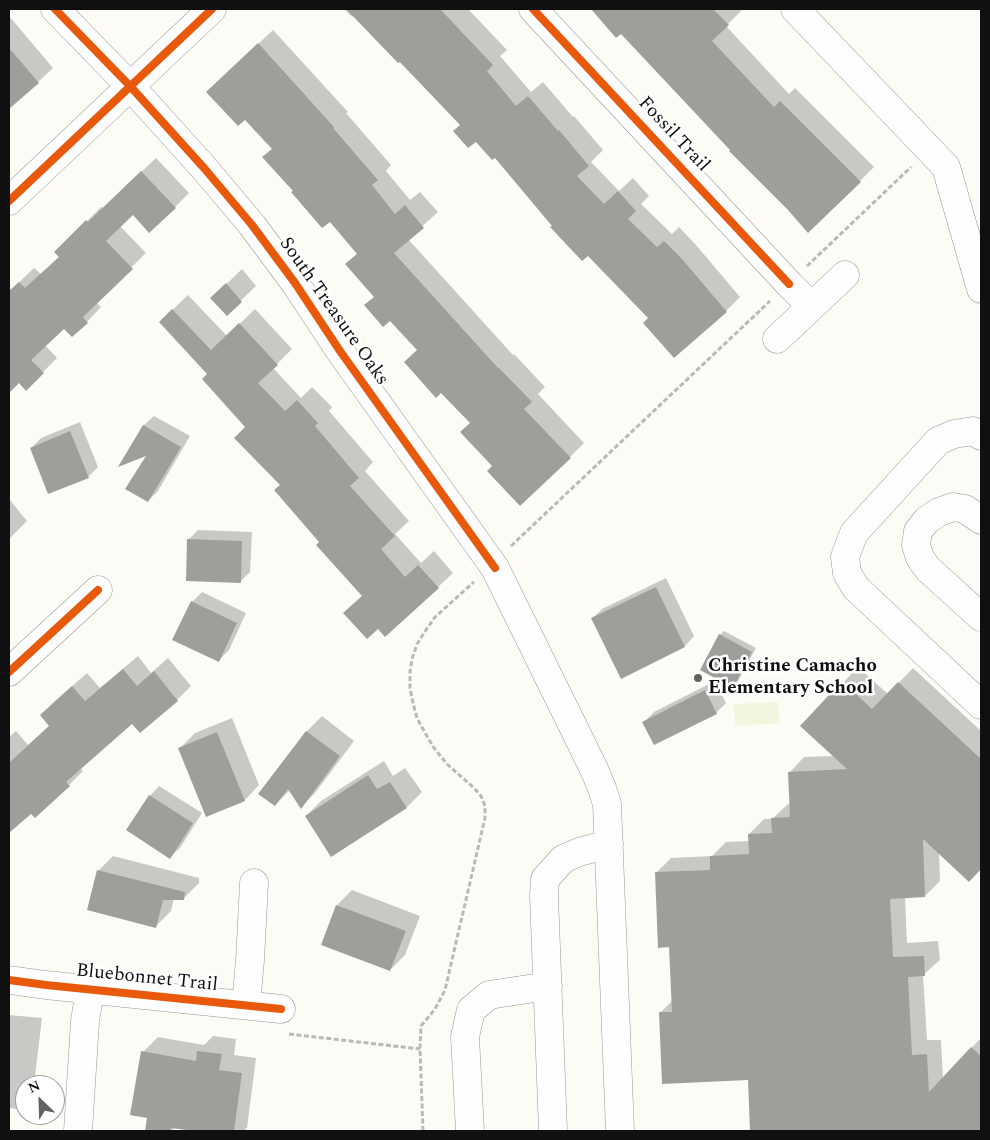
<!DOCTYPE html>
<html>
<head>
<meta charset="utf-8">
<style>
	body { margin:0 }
	#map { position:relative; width:990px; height:1140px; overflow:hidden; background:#fcfbf5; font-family:Spectral,serif }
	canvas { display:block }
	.frame { position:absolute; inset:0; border:10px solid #101010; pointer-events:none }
	.north { position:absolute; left:15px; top:1075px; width:50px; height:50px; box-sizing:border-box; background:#fff; border:1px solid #9f9f9f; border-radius:50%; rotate:336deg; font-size:14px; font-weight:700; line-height:20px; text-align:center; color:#101010 }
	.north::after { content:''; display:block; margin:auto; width:18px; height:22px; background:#636260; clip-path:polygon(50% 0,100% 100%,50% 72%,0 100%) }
</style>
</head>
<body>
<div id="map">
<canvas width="990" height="1140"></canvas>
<div class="frame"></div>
<div class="north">N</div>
</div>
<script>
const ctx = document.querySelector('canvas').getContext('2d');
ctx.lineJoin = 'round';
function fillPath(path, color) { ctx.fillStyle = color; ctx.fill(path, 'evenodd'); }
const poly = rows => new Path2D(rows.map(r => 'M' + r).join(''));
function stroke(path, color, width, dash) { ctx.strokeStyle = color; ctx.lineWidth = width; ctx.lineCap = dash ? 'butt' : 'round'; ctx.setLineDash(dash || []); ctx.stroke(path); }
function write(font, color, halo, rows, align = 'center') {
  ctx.font = font + ' Spectral,serif'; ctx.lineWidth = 5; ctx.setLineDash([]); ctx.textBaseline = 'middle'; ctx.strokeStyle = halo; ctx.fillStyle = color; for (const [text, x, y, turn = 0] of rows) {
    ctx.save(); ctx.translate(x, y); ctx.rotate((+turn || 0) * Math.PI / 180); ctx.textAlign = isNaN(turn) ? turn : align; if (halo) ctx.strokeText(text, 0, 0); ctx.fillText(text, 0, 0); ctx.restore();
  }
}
fillPath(poly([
	[778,702,779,723,735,726,734,704]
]), '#f0f7de');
fillPath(poly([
	[344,9,468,9,507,50,500,56,531,92,543,82,573,117,574,116,603,150,591,162,619,191,633,178,649,196,641,204,672,234,679,227,696,245,740,297,726,311,649,318,588,254,553,226,495,156,461,125,354,15,352,17],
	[592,9,741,9,742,10,726,26,789,94,795,88,874,167,860,181,732,150,621,32,616,36],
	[9,16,53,68,38,82,9,108],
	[273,30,348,112,346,113,391,165,386,171,410,200,420,192,438,212,408,239,513,355,514,354,545,387,538,394,584,443,570,457,494,466,471,423,442,392,418,350,347,264,358,253,330,220,294,191,264,157,273,148,222,78],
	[156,158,189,193,175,207,133,214,120,226,146,253,96,302,101,307,87,322,64,327,45,345,57,358,26,389,19,382,9,391,9,292,34,268,41,274,60,256,56,252,101,207,103,208],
	[242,269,256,286,227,314,212,298],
	[188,295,227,336,255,309,292,349,273,368,301,398,312,387,332,407,329,411,373,462,365,471,409,521,395,534,421,563,434,551,453,573,438,587,378,628,345,613,363,595,321,542,281,485,247,427,208,374,160,322],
	[154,416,190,436,158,491,148,501,149,453,121,464,144,425],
	[80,422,98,467,88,477,31,448,41,438],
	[9,499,27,521,9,539],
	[198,530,252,532,250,572,240,582,188,540],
	[666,578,694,636,685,646,593,618,602,609],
	[202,592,246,613,229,650,219,660,192,602],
	[724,631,756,648,738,681,733,686,720,635],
	[138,656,151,673,168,658,191,686,177,700,132,722,80,768,83,771,69,785,31,812,9,831,9,737,16,731,28,745,50,725,41,715,55,701,87,673,100,688],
	[858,667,888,694,913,668,981,731,981,869,969,881,939,852,940,881,925,896,905,897,907,943,938,941,940,960,923,975,927,1040,941,1040,943,1078,981,1038,981,1131,751,1131,749,1079,660,1013,672,1001,670,946,656,873,671,858,712,856,726,842,749,841,749,834,764,819,772,819,788,804,791,804,790,772,804,757,834,756,802,726],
	[715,681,726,703,716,713,644,722,654,712],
	[322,716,354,741,315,793,301,807,290,790,275,805,260,794,307,731],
	[232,718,259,785,245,800,206,815,180,748,195,733],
	[384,761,393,776,405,768,422,792,407,807,332,856,306,816,321,801],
	[159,786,202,813,180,848,170,857,150,796],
	[113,856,199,878,199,883,184,898,174,898,171,911,156,926,98,871],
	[352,890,420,916,405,955,390,970,337,905],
	[9,1015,42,1018,34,1085,25,1085,25,1102,18,1109,9,1108],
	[213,1036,236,1039,234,1055,256,1058,247,1128,243,1131,204,1131,175,1128,171,1131,157,1131,146,1129,149,1117,143,1052,158,1037,204,1045]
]), '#0003');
fillPath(poly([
	[346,9,440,9,493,65,487,71,516,106,528,96,558,131,559,130,589,166,577,176,604,204,618,191,636,211,628,219,657,247,664,241,682,259,727,312,674,358,643,323,648,318,588,256,582,261,550,227,552,226,495,158,492,160,476,142,468,148,453,131,460,125,400,62,398,63],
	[591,9,713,9,729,25,712,41,774,107,780,101,861,182,808,233,788,210,729,151,730,150,621,34,616,38],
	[258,43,334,127,333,128,378,180,372,185,395,214,405,205,424,228,394,253,498,368,499,368,532,402,524,409,571,458,520,506,487,471,492,466,460,432,470,423,441,393,436,398,404,362,417,350,390,321,383,327,364,305,374,297,345,264,357,254,330,222,322,228,291,192,293,191,262,157,272,149,245,120,238,126,206,92],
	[9,48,39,83,9,109],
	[141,171,176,208,149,233,133,215,106,241,133,269,83,317,88,323,72,337,64,329,31,360,44,373,26,391,19,383,9,393,9,291,19,282,25,288,59,257,54,252,86,220,88,222],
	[226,283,242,302,227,316,210,298],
	[172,309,211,350,239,323,278,365,258,383,285,411,297,400,318,423,315,426,359,478,350,486,395,536,381,549,405,577,418,565,439,588,385,637,378,629,367,639,343,613,362,596,316,545,319,542,274,490,280,485,234,438,245,427,202,379,207,374,159,322],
	[143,425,181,447,148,502,125,489,146,456,118,467],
	[70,431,89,478,48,494,30,448],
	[187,539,242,541,241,583,186,581],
	[656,587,685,647,621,679,591,618],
	[191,601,237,623,219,662,172,640],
	[719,634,752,652,733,688,700,670],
	[123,669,137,686,154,671,178,701,140,733,132,724,66,782,70,786,35,818,31,814,9,833,9,763,49,726,40,715,72,686,85,701],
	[842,681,872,709,898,682,981,759,981,869,969,882,923,839,925,897,890,899,893,957,924,956,925,976,908,977,912,1055,927,1054,929,1092,971,1047,981,1056,981,1131,750,1131,748,1080,662,1084,659,1012,672,1012,669,947,658,948,655,872,710,870,710,856,749,854,748,834,772,833,771,818,790,817,788,772,847,769,800,726],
	[705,690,717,714,654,745,642,722],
	[306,731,340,756,301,809,288,789,275,806,258,794],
	[217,732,245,801,206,817,178,748],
	[368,775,377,789,390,782,407,808,331,857,305,816],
	[149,795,193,823,170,859,126,830],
	[97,870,185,892,184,900,163,900,156,928,87,910],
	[336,905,406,931,390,971,321,945],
	[141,1051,196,1061,197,1051,222,1054,219,1070,242,1073,234,1131,194,1131,171,1128,170,1131,145,1131,147,1118,130,1115]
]), '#a09e9a');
const minor = poly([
	[55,9,130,86,204,168,252,225,295,283,340,351,495,568,593,767,602,788,607,804,620,1131],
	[533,9,789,284,811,306],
	[795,9,946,167,981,289],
	[9,201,212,9],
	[777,339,845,275],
	[981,436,973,431,954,434,938,441,854,533,845,557,847,573,856,588,981,705],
	[981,520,965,509,953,507,939,512,927,520,918,531,916,545,920,558,928,569,981,617],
	[9,672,98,590],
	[9,980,46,985,281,1009],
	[246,1005,250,960,254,883],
	[78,1131,85,1021,90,990],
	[470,1131,465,1037,471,1010,489,995,548,986],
	[553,1131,544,896,545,879,563,859,579,852,609,844]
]);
stroke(minor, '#969693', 29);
stroke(poly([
	[807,266,911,167],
	[511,546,770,301],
	[289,1034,420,1049],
	[423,1131,420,1049,421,1026,435,1009,445,990,485,818,485,806,481,796,474,788,447,764,434,748,424,731,417,718,413,703,410,688,410,672,412,659,417,644,426,630,435,617,474,582]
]), '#b9b9b8', 3, [5, 2.5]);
stroke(minor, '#fffefe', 28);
stroke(poly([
	[55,9,130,86,204,168,252,225,295,283,340,351,495,568],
	[533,9,789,284],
	[9,201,212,9],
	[9,672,98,590],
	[9,980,46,985,281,1009]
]), '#e8590c', 8);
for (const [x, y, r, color] of [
	[698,678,5,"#636260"]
]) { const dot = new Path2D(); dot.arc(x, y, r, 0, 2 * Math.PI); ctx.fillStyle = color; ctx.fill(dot); stroke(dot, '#fff', 2); }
write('19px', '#101010', '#fff', [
	["Fossil Trail",673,135,47],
	["South Treasure Oaks",333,312,55],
	["Bluebonnet Trail",147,979,6]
]);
write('bold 19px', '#101010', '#fff', [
	["Christine Camacho",708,667],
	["Elementary School",708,689]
], 'left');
</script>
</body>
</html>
